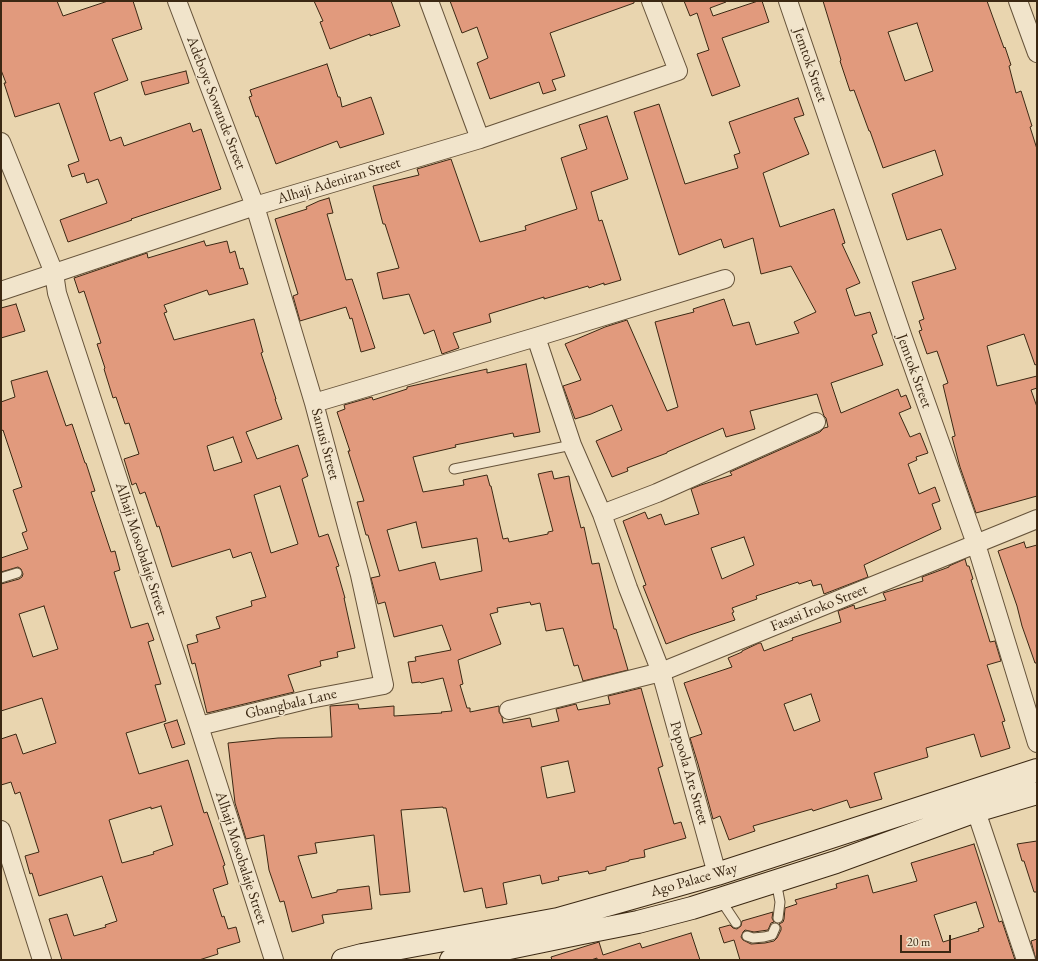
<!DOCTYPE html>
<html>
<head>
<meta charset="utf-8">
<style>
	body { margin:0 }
	#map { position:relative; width:1038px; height:961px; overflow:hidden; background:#e9d5af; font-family:"EB Garamond",serif }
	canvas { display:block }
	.frame { position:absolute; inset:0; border:2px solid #3b2813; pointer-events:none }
	.scale { position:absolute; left:900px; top:935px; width:51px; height:18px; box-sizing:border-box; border:2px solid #3b2813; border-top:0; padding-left:5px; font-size:12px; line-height:14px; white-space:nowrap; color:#3b2813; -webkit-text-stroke:3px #f1e4cb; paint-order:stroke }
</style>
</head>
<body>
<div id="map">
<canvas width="1038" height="961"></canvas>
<div class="frame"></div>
<div class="scale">20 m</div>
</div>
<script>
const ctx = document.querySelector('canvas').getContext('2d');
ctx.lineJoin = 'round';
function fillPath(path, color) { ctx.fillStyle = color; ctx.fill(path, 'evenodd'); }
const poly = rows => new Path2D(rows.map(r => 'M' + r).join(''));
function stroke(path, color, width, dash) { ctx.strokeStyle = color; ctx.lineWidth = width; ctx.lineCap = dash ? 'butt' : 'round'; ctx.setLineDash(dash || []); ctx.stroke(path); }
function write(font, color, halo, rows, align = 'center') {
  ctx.font = font + ' "EB Garamond",serif'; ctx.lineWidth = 3; ctx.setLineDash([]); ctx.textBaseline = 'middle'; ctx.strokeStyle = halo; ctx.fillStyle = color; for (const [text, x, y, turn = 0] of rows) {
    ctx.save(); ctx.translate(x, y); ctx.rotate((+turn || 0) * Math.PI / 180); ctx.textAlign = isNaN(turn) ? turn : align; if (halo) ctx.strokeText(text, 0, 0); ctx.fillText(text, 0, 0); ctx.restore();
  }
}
const building = poly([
	[1,1,57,1,63,16,108,1,133,1,142,29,112,39,128,80,94,93,110,141,121,137,124,146,190,123,193,132,201,129,221,189,131,219,132,220,68,242,60,220,107,203,98,179,87,183,84,173,72,177,68,165,79,161,59,103,15,117,4,83,6,83,1,70,1,1],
	[314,1,391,1,400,26,370,36,370,34,330,49,320,22,323,21,314,1],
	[450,1,634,1,634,3,550,33,565,76,552,80,556,90,543,94,539,82,490,99,477,63,488,58,477,27,462,33,450,1],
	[684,1,725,1,726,2,710,8,713,16,758,1,762,1,769,22,722,38,740,86,712,96,697,54,709,50,697,13,690,16,684,1],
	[823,1,987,1,1004,48,1005,47,1011,65,1009,66,1016,93,1021,91,1032,126,1030,127,1037,149,1037,364,1035,365,1024,334,987,346,997,386,1037,376,1037,388,1031,390,1037,407,1037,496,976,513,960,467,952,437,955,436,955,435,943,385,948,383,937,351,927,354,919,331,922,330,919,321,924,319,912,282,956,269,941,229,907,240,892,194,943,175,935,150,883,168,870,131,869,131,854,90,850,91,840,61,841,60,823,1],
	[917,23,933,71,905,81,888,32,917,23],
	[327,64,338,97,340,97,342,107,371,97,384,134,340,148,337,141,276,164,258,116,256,117,249,97,252,96,250,90,327,64],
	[186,71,189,83,145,95,141,82,186,71],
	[798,98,804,115,794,118,809,154,763,173,780,227,834,209,845,243,842,244,860,283,846,289,855,316,870,312,877,333,872,335,883,365,831,383,841,413,898,389,901,397,906,395,911,408,899,413,910,437,920,433,928,453,916,457,917,460,908,464,919,494,935,487,940,501,932,504,941,529,864,565,868,577,824,594,821,584,813,586,811,580,799,584,798,582,756,596,757,599,732,608,734,612,732,613,735,620,690,635,666,644,643,586,646,585,623,521,645,512,648,519,661,514,665,525,699,514,691,489,701,485,732,475,730,472,820,432,824,428,828,427,826,418,824,416,817,394,750,411,755,429,726,437,723,428,667,452,667,453,627,468,628,471,612,477,596,441,622,430,612,405,591,414,575,419,563,386,581,380,565,344,605,327,627,320,667,411,678,407,655,322,694,312,693,309,724,299,733,326,749,322,756,345,799,333,794,322,816,312,791,266,761,274,753,238,724,248,721,239,679,255,634,112,659,104,685,184,738,168,734,155,740,153,729,122,798,98],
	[744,537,754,565,722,579,711,548,744,537],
	[607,116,628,179,591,192,599,221,602,220,621,280,604,285,604,283,589,288,588,286,544,299,544,297,489,314,491,322,453,333,459,348,442,354,434,330,424,334,409,294,383,299,377,273,399,268,385,224,383,224,373,186,419,175,417,169,451,159,480,242,526,230,525,226,577,209,561,158,587,149,579,125,607,116],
	[329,198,333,213,327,214,346,280,352,279,375,348,361,352,352,318,350,319,346,307,300,321,293,296,298,294,275,219,307,209,306,207,319,201,329,198],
	[204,241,206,246,227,241,230,253,235,251,240,269,243,268,248,284,209,295,207,290,164,305,167,312,164,313,174,340,254,319,263,352,261,353,276,399,275,399,282,419,246,432,257,459,298,445,308,476,302,479,319,537,328,534,339,566,336,567,345,598,344,598,355,648,337,652,338,657,320,661,321,666,288,675,294,692,207,713,195,663,192,664,187,645,198,642,196,635,220,628,216,617,252,606,251,601,266,597,251,552,233,558,230,549,172,567,159,526,157,527,145,492,140,494,136,483,132,485,124,459,139,454,129,423,125,424,116,397,113,398,104,369,105,368,97,344,101,343,84,291,79,293,74,278,147,253,148,258,204,241],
	[233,437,242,462,214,471,207,446,233,437],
	[280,486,298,544,271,553,254,495,280,486],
	[16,304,25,331,1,338,1,308,16,304],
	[526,364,540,432,514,437,513,433,455,445,456,447,413,457,423,492,464,485,463,480,487,475,490,486,491,486,503,539,508,538,509,542,548,534,548,532,553,531,538,474,552,471,554,479,569,476,571,489,581,528,584,527,592,564,599,563,614,629,616,629,628,670,583,681,578,665,574,666,563,628,546,631,540,603,531,605,530,602,497,608,498,612,490,614,501,644,458,660,463,684,460,685,467,708,470,708,470,712,499,706,499,712,502,717,503,723,530,718,532,727,559,721,556,709,576,704,578,710,610,704,608,696,641,688,663,766,658,768,674,824,681,822,686,838,644,850,645,857,629,860,629,861,606,867,606,870,589,874,588,871,558,877,559,880,542,884,540,875,503,883,507,904,486,908,482,888,464,892,446,808,443,808,443,807,401,810,410,892,380,895,374,835,315,843,317,853,298,856,312,898,337,892,337,890,369,886,372,909,322,915,324,923,292,932,284,901,280,902,269,870,264,835,246,839,235,803,228,743,278,738,332,737,330,706,358,704,359,709,394,706,394,716,442,713,441,712,452,711,443,678,421,683,420,682,412,683,408,662,416,661,415,657,451,650,442,625,394,637,385,602,378,604,371,578,380,576,368,535,366,535,357,502,364,501,348,451,350,451,337,412,345,409,344,405,372,397,373,400,407,389,407,387,487,369,487,373,526,364],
	[416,522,422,548,477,538,482,571,440,580,435,562,399,571,387,530,416,522],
	[568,761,575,792,547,798,541,767,568,761],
	[47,371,66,426,72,424,85,463,86,463,95,491,91,492,111,552,115,551,120,570,114,572,131,628,148,623,154,640,148,642,161,684,155,685,166,721,126,733,139,774,188,760,204,813,207,812,225,865,223,866,228,884,213,889,222,917,224,916,228,929,236,927,240,942,217,949,218,954,199,960,62,960,49,919,67,914,74,936,106,927,105,925,117,921,102,876,39,896,32,873,30,874,25,856,39,852,20,792,15,794,11,782,1,785,1,739,16,734,23,754,56,743,42,698,1,711,1,584,19,579,22,577,23,574,21,569,18,567,1,572,1,558,28,549,22,533,27,531,13,490,22,487,3,430,1,431,1,402,15,397,11,381,47,371],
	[44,606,58,649,33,657,19,614,44,606],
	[161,806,173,845,153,852,154,854,122,863,109,820,151,807,151,809,161,806],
	[1024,542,1026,548,1037,545,1037,663,1035,663,1022,626,1017,606,998,551,1024,542],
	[965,559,967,566,969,566,973,579,971,580,990,642,995,641,1001,661,987,665,1005,721,1002,722,1010,748,981,757,974,734,926,748,928,757,874,773,882,799,850,808,847,800,813,811,812,809,753,826,755,831,729,840,720,816,713,819,698,764,690,738,702,734,684,683,732,667,728,658,742,652,742,651,759,643,761,643,764,651,793,640,792,638,841,622,838,611,854,605,855,609,886,600,883,593,923,581,922,577,949,567,949,566,965,559],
	[811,694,820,721,794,731,784,704,811,694],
	[177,720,185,744,172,748,164,724,177,720],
	[1037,841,1037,892,1034,892,1024,861,1022,861,1017,844,1037,841],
	[974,844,999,922,1002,921,1015,960,740,960,734,940,724,943,719,928,730,925,733,928,737,929,741,926,742,921,773,912,772,918,774,922,771,923,768,930,754,932,745,930,743,932,741,937,743,940,751,944,765,943,774,941,777,938,781,930,781,927,779,924,783,922,784,919,785,908,797,904,795,900,837,888,836,884,868,875,873,893,917,881,911,863,974,844],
	[976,902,984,927,978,929,979,931,943,942,934,915,976,902],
	[691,933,700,960,597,960,597,958,591,960,552,960,551,957,599,942,603,955,640,943,642,948,691,933],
	[1037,939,1037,960,1036,960,1031,941,1037,939]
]);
fillPath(building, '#e19a7d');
stroke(building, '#3b2813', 1);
const lane = poly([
	[454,469,572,445],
	[1,578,17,573],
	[776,881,780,902,778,918],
	[720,899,736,923],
	[747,936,753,938,764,937,772,935,775,928]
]);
const street = poly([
	[177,1,255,206,314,403,360,575,384,685,310,699,199,726],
	[429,1,480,139],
	[788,1,903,338,976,544,1037,743],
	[1018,1,1037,53],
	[1,142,54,273,57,293,199,726,274,960],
	[1,291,255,206,480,139,678,71,651,1],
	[536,337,572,445,602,514,628,588,661,672,717,874],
	[314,403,536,337,725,279],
	[602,514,657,493,816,422],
	[509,710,661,672,1037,519],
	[976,811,1026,960],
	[1,830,42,960]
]);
const secondary = poly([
	[343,960,362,955,558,919,717,874,1037,770],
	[451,960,582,933,638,922,692,908,836,862,976,811,1037,793]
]);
stroke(lane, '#66533a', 11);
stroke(street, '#66533a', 20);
stroke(secondary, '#3b2813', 24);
stroke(lane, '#f1e4cb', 9);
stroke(street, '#f1e4cb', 18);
stroke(secondary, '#f1e4cb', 22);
write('15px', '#3b2813', '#f1e4cb', [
	["Jemtok Street",810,65,71],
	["Adeboye Sowande Street",216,103,69],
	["Alhaji Adeniran Street",339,181,-17],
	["Jemtok Street",914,371,70],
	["Sanusi Street",325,444,75],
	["Alhaji Mosobalaje Street",141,549,72],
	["Fasasi Iroko Street",819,608,-22],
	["Gbangbala Lane",291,704,-13],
	["Popoola Are Street",689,773,74],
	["Alhaji Mosobalaje Street",241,858,72],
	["Ago Palace Way",694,880,-16]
]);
</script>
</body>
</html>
